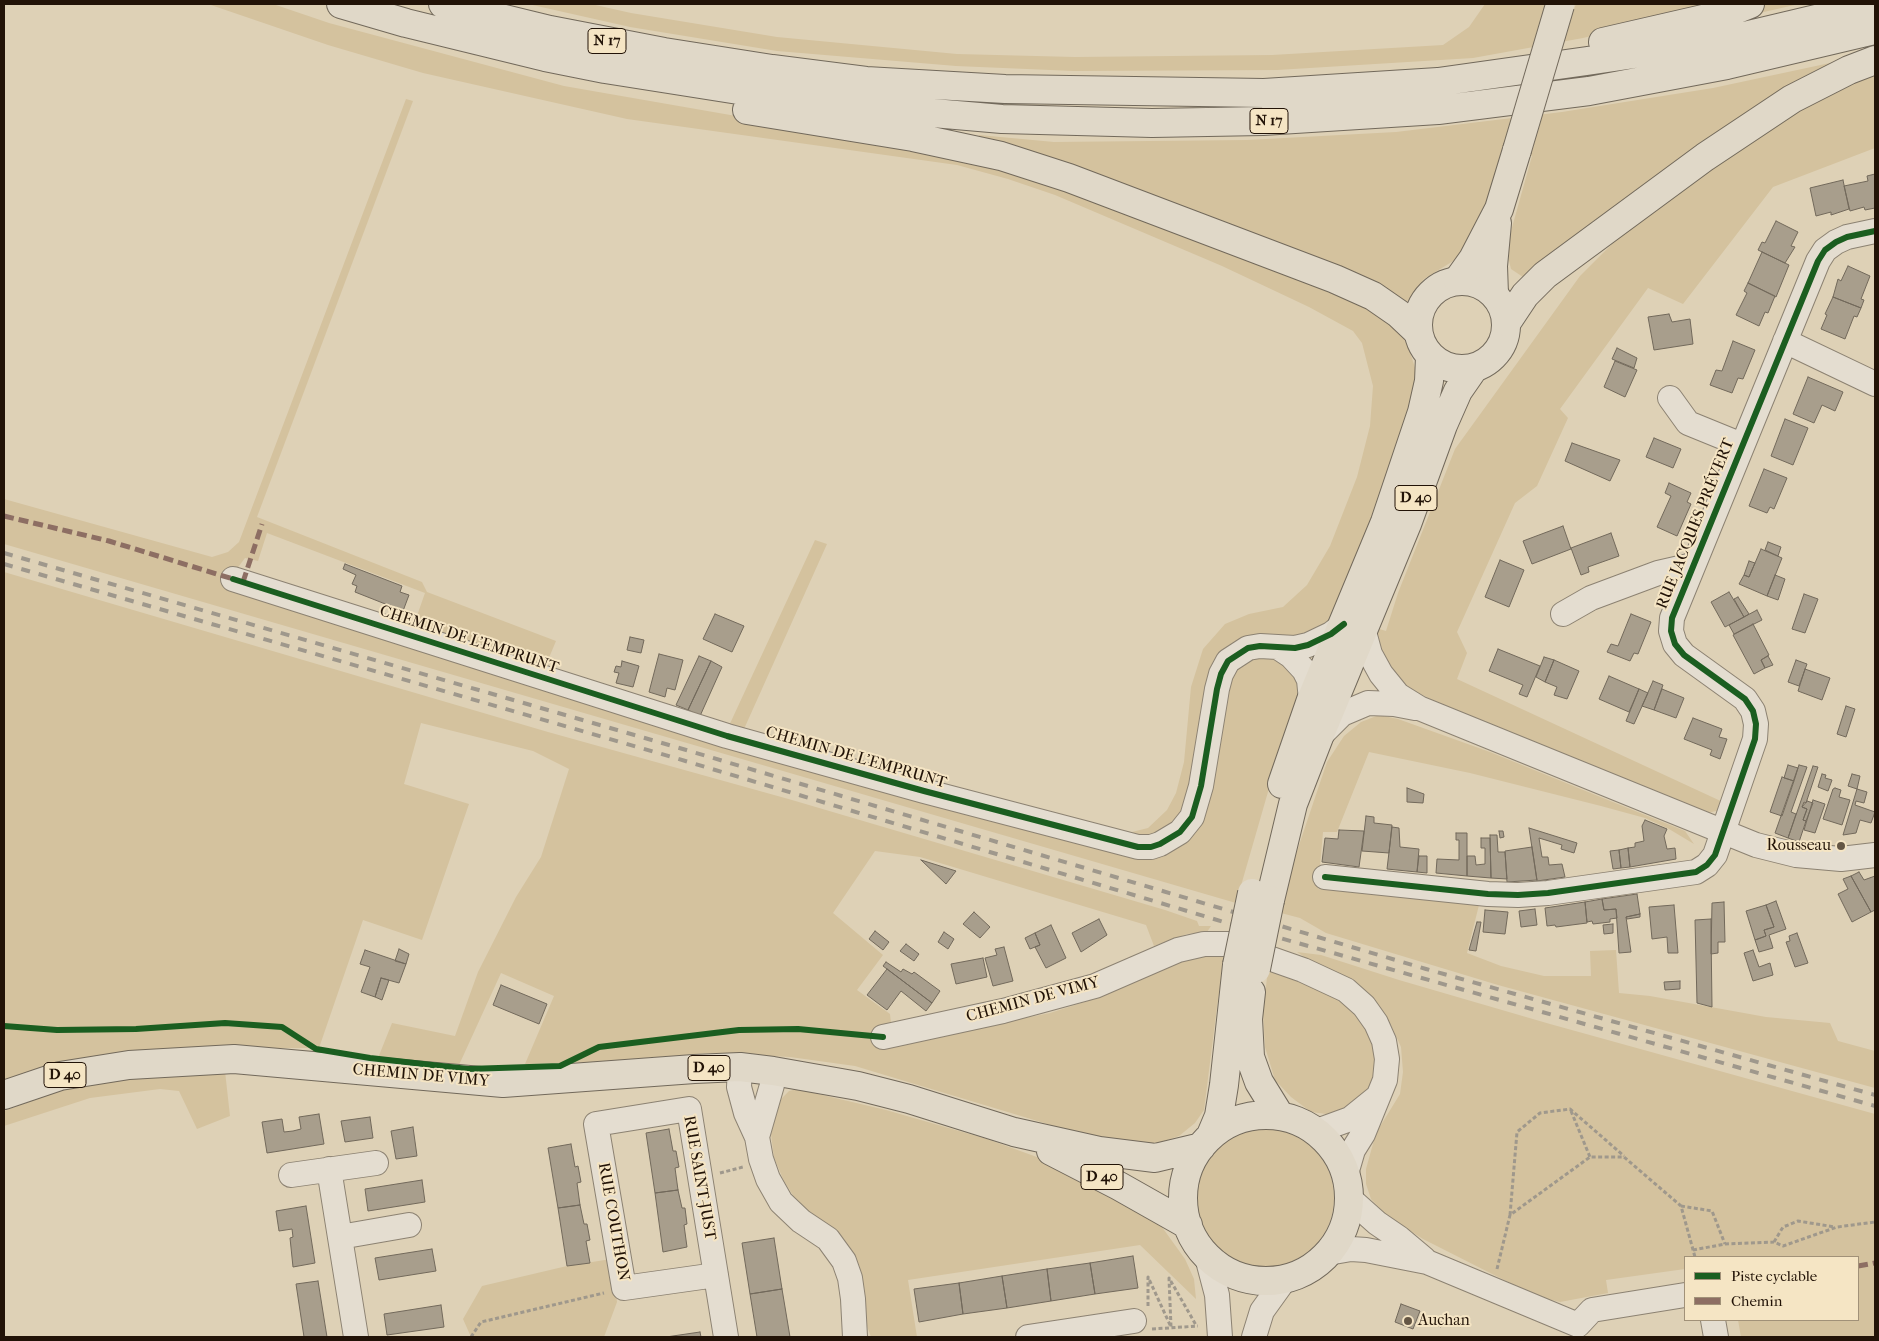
<!DOCTYPE html>
<html>
<head>
<meta charset="utf-8">
<style>
	body { margin:0 }
	#map { position:relative; width:1879px; height:1341px; overflow:hidden; background:#ded1b6; font-family:"IM FELL French Canon",serif }
	canvas { display:block }
	.frame { position:absolute; inset:0; border:5px solid #221307; pointer-events:none }
	.legend { position:absolute; left:1684px; top:1256px; width:175px; height:65px; box-sizing:border-box; background:#f5e5c4; border:1px solid #a19178; margin:0; padding:6px 9px; list-style:none; font-size:15px; color:#221307 }
	.legend li { display:flex; align-items:center; gap:10px; height:25px }
	.legend b { width:25px; border:1px solid #a19178 }
</style>
</head>
<body>
<div id="map">
<canvas width="1879" height="1341"></canvas>
<div class="frame"></div>
<ul class="legend">
<li><b style="height:6px;background:#1b5e20"></b>Piste cyclable</li>
<li><b style="height:6px;background:#8d6e63"></b>Chemin</li>
</ul>
</div>
<script>
const ctx = document.querySelector('canvas').getContext('2d');
ctx.lineJoin = 'round';
function fillPath(path, color) { ctx.fillStyle = color; ctx.fill(path, 'evenodd'); }
const poly = rows => new Path2D(rows.map(r => 'M' + r).join(''));
function stroke(path, color, width, dash) { ctx.strokeStyle = color; ctx.lineWidth = width; ctx.lineCap = dash ? 'butt' : 'round'; ctx.setLineDash(dash || []); ctx.stroke(path); }
function write(font, color, halo, rows, align = 'center') {
  ctx.font = font + ' "IM FELL French Canon",serif'; ctx.lineWidth = 4; ctx.setLineDash([]); ctx.textBaseline = 'middle'; ctx.strokeStyle = halo; ctx.fillStyle = color; for (const [text, x, y, turn = 0] of rows) {
    ctx.save(); ctx.translate(x, y); ctx.rotate((+turn || 0) * Math.PI / 180); ctx.textAlign = isNaN(turn) ? turn : align; if (halo) ctx.strokeText(text, 0, 0); ctx.fillText(text, 0, 0); ctx.restore();
  }
}
fillPath(poly([
	[208,4,273,4,329,23,564,86,845,135,995,165,1309,280,1383,314,1397,327,1408,346,1418,377,1396,461,1335,616,1315,635,1235,646,1195,782,1179,822,1149,841,1128,833,1148,828,1167,810,1176,793,1184,762,1191,687,1203,649,1225,624,1249,614,1283,607,1307,585,1330,546,1357,477,1370,426,1373,386,1362,343,1353,331,1309,307,1222,266,1055,195,1008,179,957,165,627,119,423,73,328,45],
	[528,4,591,4,631,13,777,37,957,54,1075,57,1272,55,1443,45,1469,27,1485,4,1556,4,1574,9,1576,4,1713,4,1677,16,1583,38,1473,58,1277,70,1074,71,956,66,777,51,630,27],
	[1767,4,1799,4,1755,14,1754,9],
	[1858,57,1523,277,1511,269,1506,249,1532,156,1503,146,1483,216,1463,255,1424,279,1410,300,1402,303,976,144,979,135,1054,142,1247,140,1396,132,1562,112,1713,88],
	[1875,72,1875,148,1773,187,1683,304,1648,288,1560,409,1568,418,1537,486,1515,503,1457,632,1467,653,1457,679,1725,803,1720,810,1708,813,1464,715,1410,689,1388,675,1379,658,1376,628,1386,631,1398,593,1455,449,1580,276,1616,240,1710,169,1789,116],
	[406,99,413,101,257,517,422,582,427,592,556,641,543,672,412,630,425,593,267,533,258,561,245,558,233,574,408,641,1173,847,1226,684,1245,656,1283,659,1304,689,1272,778,1236,903,4,544,4,499,212,557,228,552,239,542],
	[815,540,827,544,744,729,727,730],
	[4,572,548,732,792,800,1165,910,1197,921,1199,926,1211,926,1207,932,1187,934,1154,946,1146,925,920,857,875,851,833,913,883,955,857,990,890,1014,891,1023,876,1027,880,1047,1050,1013,1100,997,1192,957,1226,955,1218,999,1204,1110,1195,1123,1179,1136,1162,1142,1142,1144,1074,1132,855,1066,790,1057,708,1053,596,1062,525,1064,554,996,501,973,459,1065,378,1058,392,1023,455,1036,478,972,516,897,541,857,569,769,533,751,421,723,404,784,469,804,422,940,363,920,319,1048,179,1048,92,1058,4,1081],
	[1379,715,1398,719,1490,752,1598,796,1685,831,1694,844,1669,829,1645,818,1601,806,1470,773,1369,752,1337,832,1323,832,1318,889,1479,905,1467,953,1501,966,1544,976,1591,976,1590,951,1616,950,1619,993,1650,996,1766,1017,1830,1023,1838,1041,1875,1051,1875,1088,1498,985,1326,933,1300,918,1281,913,1292,866,1327,762,1344,736,1361,722],
	[1297,952,1321,955,1399,980,1550,1024,1875,1114,1875,1337,1741,1337,1738,1320,1858,1320,1858,1257,1685,1257,1685,1269,1606,1280,1608,1293,1560,1302,1539,1297,1504,1280,1423,1239,1387,1216,1371,1199,1366,1184,1366,1169,1376,1133,1400,1094,1403,1072,1401,1047,1391,1025,1372,1002],
	[1268,969,1337,997,1356,1013,1373,1037,1376,1060,1372,1087,1353,1104,1334,1115,1311,1112,1291,1097,1275,1080,1265,1047,1263,1012],
	[225,1071,230,1116,197,1129,179,1091,160,1089,90,1098,4,1126,4,1111,67,1088,145,1073],
	[797,1089,886,1110,987,1139,1059,1165,1154,1216,1185,1259,1194,1279,1196,1299,1140,1245,908,1280,917,1337,871,1337,867,1326,865,1292,859,1265,846,1244,799,1205,784,1181,774,1158,771,1134,780,1100,789,1091],
	'1196 1198a69 69 0 1 1 138 0a69 69 0 1 1-138 0Z',
	[611,1259,617,1302,604,1337,471,1337,463,1319,482,1286,567,1266]
]), '#d4c29e');
const building = poly([
	[1875,174,1875,208,1865,210,1864,207,1850,211,1844,186,1868,181,1867,176,1875,174],
	[1843,180,1849,209,1831,215,1831,212,1816,216,1810,188,1843,180],
	[1776,221,1798,232,1791,246,1795,247,1785,263,1758,250,1762,242,1765,243,1776,221],
	[1762,252,1789,265,1776,297,1748,283,1762,252],
	[1848,266,1870,276,1861,299,1864,300,1861,308,1833,297,1838,279,1841,281,1848,266],
	[1748,283,1775,296,1768,313,1765,312,1759,326,1736,315,1747,293,1744,291,1748,283],
	[1833,297,1861,308,1857,317,1854,316,1845,339,1821,329,1827,315,1825,314,1833,297],
	[1669,314,1672,322,1690,319,1693,344,1654,350,1648,317,1669,314],
	[1733,341,1755,350,1743,379,1738,378,1732,393,1710,385,1716,370,1722,371,1733,341],
	[1617,348,1637,358,1634,368,1612,359,1617,348],
	[1615,361,1637,370,1625,397,1604,387,1615,361],
	[1808,377,1843,392,1835,411,1822,405,1814,423,1793,414,1808,377],
	[1785,419,1808,428,1793,465,1771,456,1785,419],
	[1654,438,1681,449,1673,468,1646,457,1654,438],
	[1572,443,1620,460,1610,481,1565,461,1572,443],
	[1764,469,1787,478,1774,509,1770,507,1767,513,1749,506,1764,469],
	[1669,483,1691,493,1687,502,1691,504,1677,536,1657,527,1671,496,1665,493,1669,483],
	[1563,526,1571,549,1532,564,1523,541,1563,526],
	[1611,533,1619,556,1588,567,1589,572,1581,575,1571,548,1611,533],
	[1768,542,1781,547,1778,556,1765,550,1768,542],
	[1761,549,1782,558,1767,596,1739,584,1744,575,1749,577,1761,549],
	[1500,560,1524,570,1509,607,1485,597,1500,560],
	[1749,561,1755,563,1749,577,1744,575,1749,561],
	[345,564,402,586,400,592,409,595,403,611,355,592,357,586,352,584,356,575,343,569,345,564],
	[1775,575,1785,579,1778,600,1767,596,1775,575],
	[1729,592,1744,617,1725,627,1711,602,1729,592],
	[1804,594,1818,599,1805,633,1792,629,1804,594],
	[1738,597,1749,614,1744,617,1734,599,1738,597],
	[1757,610,1762,620,1734,634,1729,625,1757,610],
	[715,614,744,626,732,652,703,639,715,614],
	[1631,614,1651,622,1638,654,1634,653,1630,661,1607,652,1611,644,1618,646,1631,614],
	[1753,624,1769,655,1761,660,1765,668,1754,674,1733,635,1753,624],
	[630,637,644,640,641,653,627,650,630,637],
	[1498,649,1540,666,1527,697,1519,694,1523,685,1489,671,1498,649],
	[659,654,683,660,675,690,667,688,665,697,649,692,659,654],
	[699,656,711,661,688,710,676,705,699,656],
	[1768,656,1773,665,1765,668,1761,660,1768,656],
	[1544,657,1554,660,1545,682,1536,677,1544,657],
	[1554,660,1579,671,1567,699,1554,695,1557,687,1545,682,1554,660],
	[1796,660,1807,664,1799,686,1788,682,1796,660],
	[622,661,639,666,633,687,616,683,619,673,614,672,616,666,621,667,622,661],
	[711,661,722,667,700,716,688,710,711,661],
	[1805,669,1830,678,1822,700,1798,691,1805,669],
	[1609,676,1639,689,1629,712,1599,699,1609,676],
	[1653,681,1663,685,1654,710,1642,706,1653,681],
	[1639,689,1648,693,1634,724,1626,721,1639,689],
	[1662,689,1684,698,1676,718,1654,710,1662,689],
	[1846,706,1855,709,1846,737,1837,734,1846,706],
	[1693,718,1722,729,1719,737,1727,739,1720,759,1710,755,1712,750,1684,739,1693,718],
	[1788,765,1798,768,1794,781,1784,778,1788,765],
	[1799,765,1807,767,1791,812,1796,814,1788,838,1775,833,1799,765],
	[1813,766,1818,767,1806,803,1804,802,1802,807,1807,809,1803,820,1806,821,1799,842,1788,838,1813,766],
	[1822,774,1826,775,1825,778,1832,780,1828,791,1818,787,1822,774],
	[1852,774,1860,776,1857,789,1848,786,1852,774],
	[1782,777,1794,781,1782,816,1770,812,1782,777],
	[1407,788,1424,794,1423,803,1407,802,1407,788],
	[1835,788,1841,790,1839,797,1850,800,1842,825,1823,819,1833,789,1835,788],
	[1857,789,1867,792,1864,803,1856,801,1855,805,1875,812,1871,823,1860,820,1856,833,1843,835,1857,789],
	[1813,800,1825,804,1815,833,1804,830,1813,800],
	[1807,801,1813,803,1806,821,1803,820,1807,809,1802,807,1807,801],
	[1366,816,1374,817,1374,823,1392,825,1389,853,1362,851,1366,816],
	[1645,820,1667,829,1664,836,1667,849,1675,848,1676,859,1630,867,1628,848,1635,847,1635,843,1644,841,1642,826,1645,820],
	[1392,827,1399,828,1400,847,1419,849,1417,872,1387,869,1392,827],
	[1529,828,1577,843,1574,853,1561,849,1562,845,1539,838,1542,857,1548,857,1549,865,1562,864,1565,877,1537,881,1529,828],
	[1339,830,1364,831,1359,867,1322,862,1325,838,1338,839,1339,830],
	[1499,831,1503,831,1504,837,1500,838,1499,831],
	[1456,833,1467,833,1467,876,1436,873,1437,859,1459,860,1459,840,1456,840,1456,833],
	[1490,835,1497,835,1498,852,1505,852,1507,879,1491,878,1490,835],
	[1481,838,1490,838,1491,878,1467,876,1467,856,1475,856,1476,865,1485,864,1485,848,1481,848,1481,838],
	[1532,847,1537,880,1507,882,1505,851,1532,847],
	[1628,848,1630,867,1621,868,1619,850,1628,848],
	[1619,850,1621,868,1613,869,1610,851,1619,850],
	[1419,856,1427,856,1427,873,1417,872,1419,856],
	[921,860,956,871,946,884,921,860],
	[1859,872,1864,880,1875,876,1875,910,1871,912,1851,876,1859,872],
	[1851,876,1871,912,1852,922,1838,894,1848,889,1843,879,1851,876],
	[1637,894,1640,914,1626,917,1631,952,1619,953,1616,909,1604,910,1602,899,1637,894],
	[1602,899,1604,910,1616,909,1617,918,1610,919,1610,922,1593,924,1592,921,1587,922,1585,902,1602,899],
	[1776,901,1786,929,1769,935,1773,948,1759,952,1755,940,1766,936,1764,930,1774,927,1766,905,1776,901],
	[1585,902,1587,923,1556,927,1555,925,1547,926,1545,908,1585,902],
	[1724,902,1725,942,1718,942,1718,953,1711,954,1712,903,1724,902],
	[1674,905,1678,953,1668,953,1667,937,1652,939,1649,907,1674,905],
	[1766,905,1774,927,1764,930,1766,936,1755,940,1746,911,1766,905],
	[1535,909,1537,925,1521,927,1519,911,1535,909],
	[1485,910,1508,912,1505,934,1483,932,1485,910],
	[974,912,990,927,980,938,963,924,974,912],
	[1640,914,1640,917,1627,919,1626,917,1640,914],
	[1099,919,1107,935,1081,952,1072,933,1099,919],
	[1711,919,1711,932,1712,1007,1697,1003,1695,920,1711,919],
	[1477,922,1481,922,1476,951,1469,950,1477,922],
	[1613,924,1613,933,1604,934,1603,925,1613,924],
	[1051,925,1066,958,1046,968,1035,947,1040,945,1035,933,1051,925],
	[875,931,889,942,883,950,869,939,875,931],
	[944,932,954,939,948,949,938,942,944,932],
	[1035,933,1040,945,1030,949,1025,938,1035,933],
	[1797,933,1808,963,1795,967,1786,942,1790,941,1789,936,1797,933],
	[906,944,919,954,914,961,900,951,906,944],
	[1004,947,1013,981,993,986,985,958,997,955,995,949,1004,947],
	[399,949,409,954,406,964,395,961,399,949],
	[365,950,406,964,399,983,381,978,375,997,361,992,370,967,360,964,365,950],
	[1753,950,1759,967,1770,963,1773,975,1753,981,1744,953,1753,950],
	[983,958,987,977,956,984,951,964,983,958],
	[886,962,901,972,903,969,912,974,914,972,940,991,932,1003,883,966,886,962],
	[887,969,932,1003,926,1011,901,991,887,1010,867,995,887,969],
	[381,978,389,980,382,1000,375,997,381,978],
	[1680,981,1680,989,1665,990,1664,982,1680,981],
	[501,985,547,1004,539,1024,493,1005,501,985],
	[319,1114,324,1144,267,1153,262,1122,282,1119,284,1132,293,1131,301,1129,299,1117,319,1114],
	[370,1117,373,1138,345,1142,341,1121,370,1117],
	[413,1127,417,1156,396,1159,391,1131,413,1127],
	[669,1129,673,1151,676,1151,679,1167,675,1168,678,1190,655,1193,646,1133,669,1129],
	[571,1144,575,1167,578,1166,581,1182,577,1183,580,1205,558,1208,548,1148,571,1144],
	[422,1180,425,1202,368,1211,365,1189,422,1180],
	[678,1190,682,1208,685,1208,687,1224,684,1225,687,1247,663,1252,655,1193,678,1190],
	[580,1205,584,1224,587,1224,590,1240,586,1241,590,1263,567,1266,558,1208,580,1205],
	[306,1206,315,1263,293,1267,290,1238,293,1237,292,1229,279,1231,276,1211,306,1206],
	[774,1238,782,1289,750,1294,742,1243,774,1238],
	[432,1249,436,1271,379,1280,375,1258,432,1249],
	[1133,1256,1138,1288,1095,1294,1090,1263,1133,1256],
	[1090,1263,1095,1294,1051,1301,1047,1269,1090,1263],
	[1047,1269,1051,1301,1007,1308,1002,1276,1047,1269],
	[1002,1276,1007,1308,963,1314,959,1283,1002,1276],
	[318,1281,327,1337,304,1337,296,1284,318,1281],
	[959,1283,963,1314,919,1322,914,1289,959,1283],
	[782,1289,790,1337,757,1337,750,1294,782,1289],
	[1401,1304,1420,1311,1413,1329,1395,1322,1401,1304],
	[441,1305,444,1327,387,1335,384,1314,441,1305],
	[1438,1320,1443,1322,1441,1327,1436,1325,1438,1320],
	[700,1332,701,1337,666,1337,700,1332]
]);
fillPath(building, '#a89e8c');
stroke(building, '#72695b', 1);
const minor = poly([
	[1785,341,1875,384],
	[1670,398,1688,423,1742,445],
	[233,579,727,736,924,791,1138,847,1151,847,1160,844,1180,832,1192,817,1201,786,1217,689,1221,674,1228,661,1248,648,1260,646,1295,648,1308,645,1331,634,1344,624],
	[1563,614,1591,598,1658,573,1693,565],
	[1364,632,1370,654,1381,674,1398,695,1419,708,1756,845,1796,855,1841,859,1875,855],
	[1279,648,1291,656,1304,670,1309,680,1311,700],
	[1320,736,1342,714,1368,703,1394,704,1415,708],
	[1325,877,1488,894,1518,895,1548,893,1696,872,1707,865,1715,855,1755,739,1756,724,1753,711,1745,699,1684,655,1675,644,1671,631,1672,618,1818,261,1825,250,1836,242,1847,237,1875,231],
	[883,1037,1003,1011,1095,986,1178,950,1204,944,1229,944,1303,970,1346,990,1364,1006,1376,1023,1384,1041,1387,1059,1385,1080,1363,1134,1353,1150,1346,1174],
	[740,1067,739,1087,746,1113,757,1137,761,1159,768,1179,781,1202,801,1221,828,1239,844,1261,850,1278,853,1299,855,1337],
	[1317,1131,1350,1119,1376,1098],
	[757,1137,772,1085,773,1071],
	[329,1169,356,1337],
	[291,1175,376,1163],
	[1349,1198,1377,1223,1399,1238,1424,1259],
	[340,1237,409,1225],
	[1328,1253,1351,1249,1366,1250,1427,1262,1578,1325,1592,1310,1685,1295],
	[1207,1257,1217,1295,1220,1337],
	[716,1275,624,1288,596,1124,689,1109,726,1337],
	[1713,1320,1716,1337],
	[1028,1337,1134,1321],
	[1254,1337,1262,1311,1285,1279]
]);
const major = poly([
	'1418 325a44 44 0 1 1 88 0a44 44 0 1 1-88 0Z',
	[1282,784,1311,700,1385,522,1422,412,1429,381,1430,357],
	[1270,900,1293,804,1319,737,1407,524,1443,425,1458,391,1474,368],
	[1251,992,1248,1019,1250,1057,1259,1082,1280,1116],
	[4,1095,60,1076,129,1065,234,1059,503,1083,694,1069,740,1067,773,1071,858,1086,909,1099,1014,1132,1099,1151,1155,1158,1201,1147],
	'1183 1198a83 83 0 1 1 166 0a83 83 0 1 1-166 0Z',
	[1211,1135,1219,1116,1224,1085,1237,965],
	[1051,1151,1119,1186,1188,1225]
]);
const highway = poly([
	[341,4,406,23,545,57,605,69,770,95,864,107,1002,119,1152,123,1263,121,1438,110,1589,91,1727,65,1875,30],
	[443,4,550,30,664,52,772,69,866,81,1005,89,1264,93,1438,82,1587,61,1723,41,1875,5],
	[1603,42,1725,14,1750,4],
	[747,110,913,137,1001,156,1069,178,1335,279,1373,296,1399,314,1418,332],
	[1458,280,1473,259,1499,209,1517,150],
	[1494,294,1493,266,1497,223],
	[1507,322,1525,295,1545,275,1705,157,1792,99,1849,70,1875,60]
]);
stroke(minor, '#8c8272', 26);
stroke(major, '#72695b', 30);
stroke(highway, '#72695b', 30);
stroke(poly([
	[1571,1111,1590,1157],
	[720,1173,743,1167],
	[1681,1206,1712,1211,1725,1244],
	[1510,1215,1517,1132,1540,1113,1570,1109,1624,1156],
	[1774,1242,1783,1227,1798,1221,1835,1227],
	[1693,1250,1725,1244,1774,1242,1783,1246,1837,1227,1875,1222],
	[1497,1269,1510,1215,1590,1157,1624,1157,1681,1206,1695,1257],
	[1148,1306,1148,1277,1171,1327,1169,1278,1196,1325],
	[1152,1329,1198,1326],
	[471,1337,481,1322,604,1293]
]), '#9f988c', 3, [4, 2.5]);
stroke(minor, '#e4ddd0', 24);
stroke(major, '#e0d8c8', 28);
stroke(highway, '#e0d8c8', 28);
stroke(poly([
	[4,553,676,747,1426,969,1875,1095],
	[4,564,672,757,1234,925,1875,1106]
]), '#9f988c', 4, [9, 9]);
const majorBridge = poly([
	[1237,965,1252,893],
	[1256,969,1270,900]
]);
const highwayBridge = poly([
	[1517,150,1560,5]
]);
stroke(majorBridge, '#72695b', 30, []);
stroke(highwayBridge, '#72695b', 30, []);
stroke(majorBridge, '#e0d8c8', 28);
stroke(highwayBridge, '#e0d8c8', 28);
stroke(poly([
	[4,516,109,541,233,579],
	[243,582,262,524],
	[1858,1266,1875,1263]
]), '#8d6e63', 5, [10, 5]);
stroke(poly([
	[233,579,727,736,924,791,1138,847,1151,847,1160,844,1180,832,1192,817,1201,786,1217,689,1221,674,1228,661,1248,648,1260,646,1295,648,1308,645,1331,634,1344,624],
	[1325,877,1488,894,1518,895,1548,893,1696,872,1707,865,1715,855,1755,739,1756,724,1753,711,1745,699,1684,655,1675,644,1671,631,1672,618,1818,261,1825,250,1836,242,1847,237,1875,231],
	[4,1026,57,1030,136,1029,225,1023,282,1027,316,1049,370,1058,468,1069,560,1066,599,1047,739,1030,798,1029,883,1037]
]), '#1b5e20', 6);
for (const [x, y, r, color] of [
	[1841,846,5,"#645644"],
	[1408,1321,5,"#645644"]
]) { const dot = new Path2D(); dot.arc(x, y, r, 0, 2 * Math.PI); ctx.fillStyle = color; ctx.fill(dot); stroke(dot, '#f5e5c4', 2); }
for (const [x, y, w] of [
	[607,41,38],
	[1269,121,38],
	[1416,498,42],
	[709,1068,42],
	[65,1075,42],
	[1102,1177,42]
]) { const box = new Path2D(); box.roundRect(x - w / 2, y - 12.5, w, 25, 4); ctx.fillStyle = '#f5e5c4'; ctx.fill(box); stroke(box, '#221307', 1); }
write('bold 15px', '#221307', null, [
	["N 17",607,41],
	["N 17",1269,121],
	["D 40",1416,498],
	["D 40",709,1068],
	["D 40",65,1075],
	["D 40",1102,1177]
]);
write('16px', '#221307', '#f5e5c4', [
	["RUE JACQUES PRÉVERT",1696,524,-68],
	["CHEMIN DE L'EMPRUNT",469,640,18],
	["CHEMIN DE L'EMPRUNT",856,758,16],
	["CHEMIN DE VIMY",1033,1000,-15],
	["CHEMIN DE VIMY",421,1076,5],
	["RUE SAINT-JUST",699,1178,80],
	["RUE COUTHON",613,1222,80]
]);
write('16px', '#221307', '#f5e5c4', [
	["Rousseau",1831,846],
	["Auchan",1418,1321,"left"]
], 'right');
</script>
</body>
</html>
